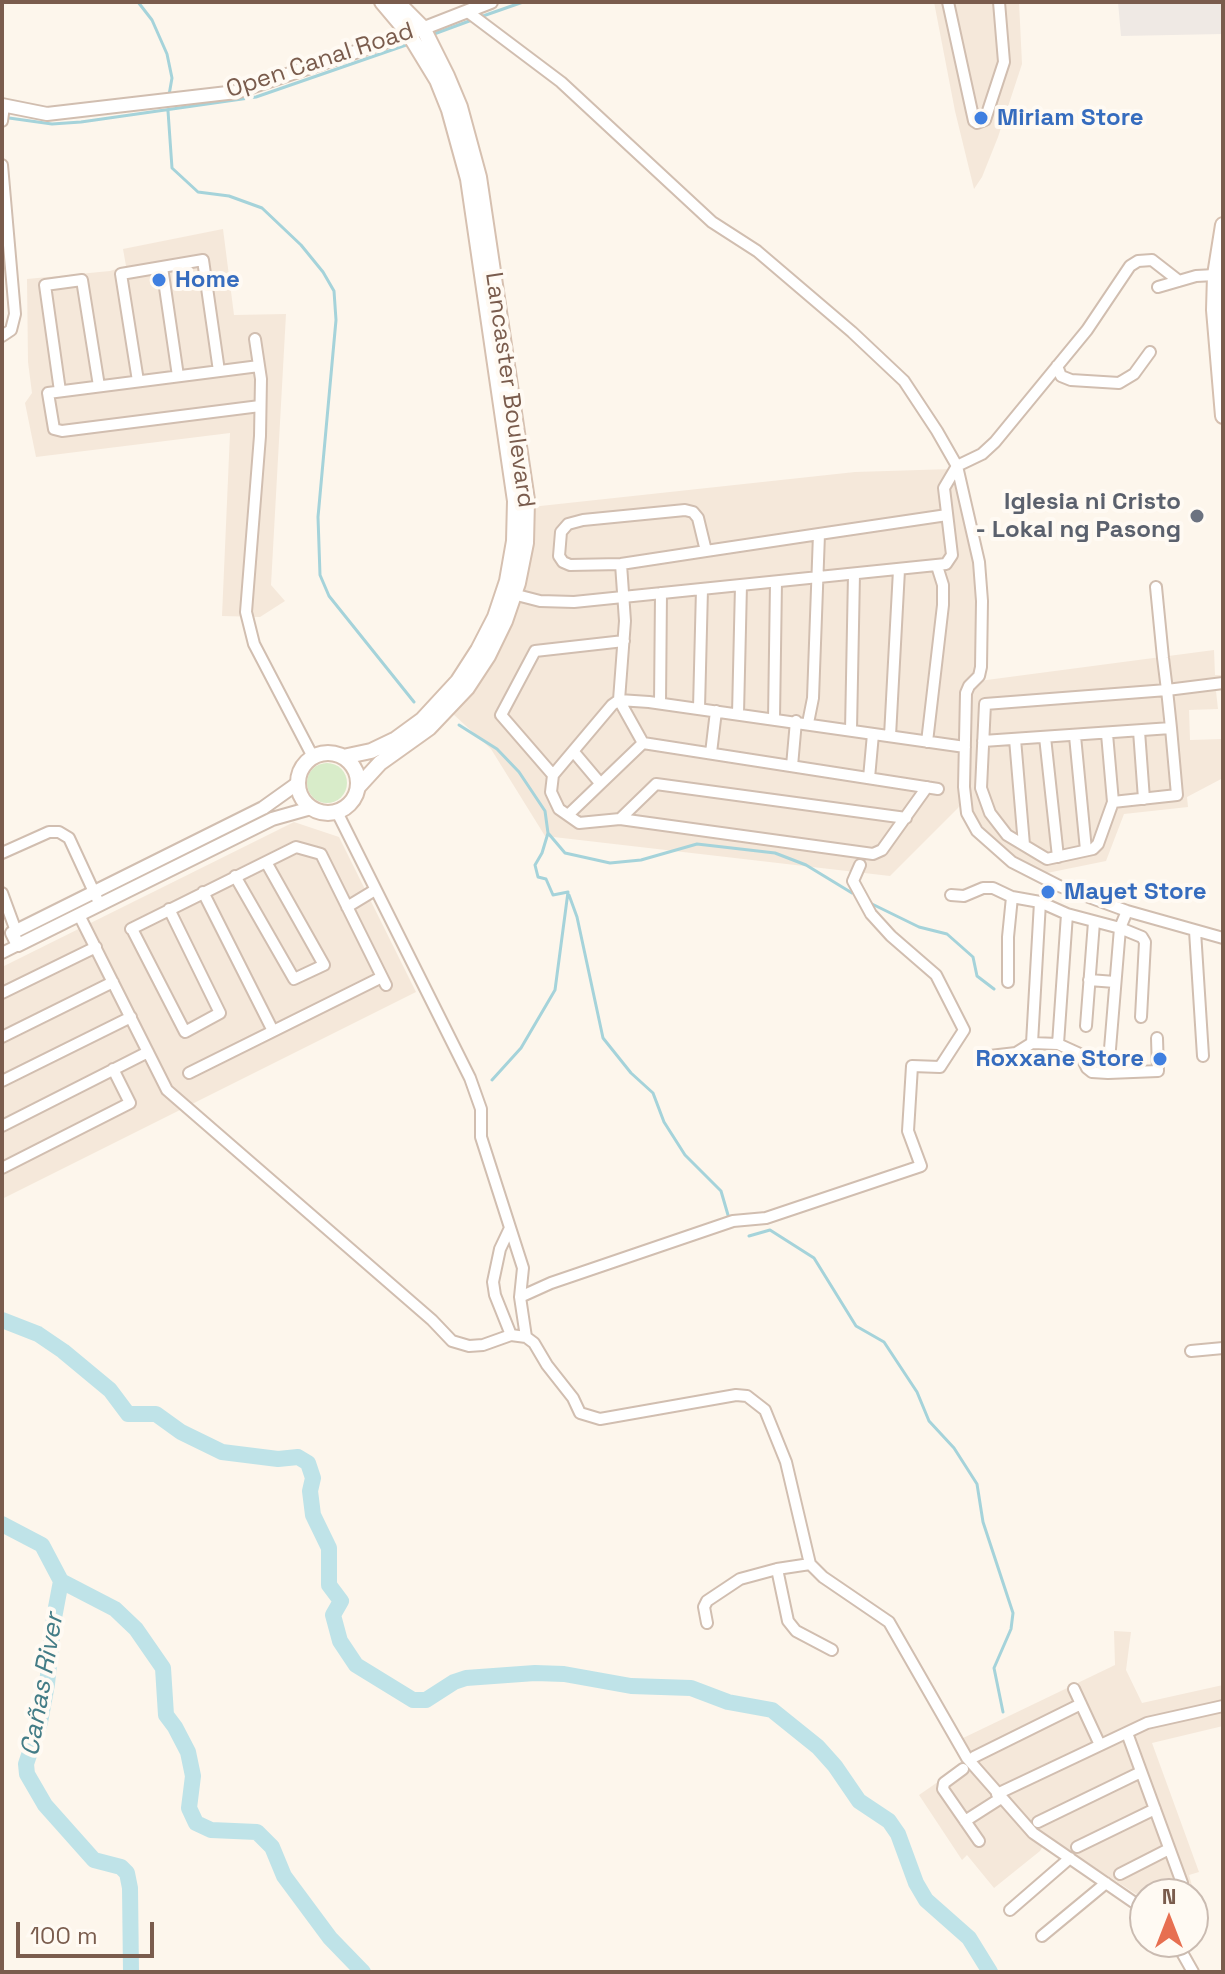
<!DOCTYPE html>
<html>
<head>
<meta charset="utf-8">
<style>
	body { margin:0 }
	#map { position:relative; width:1225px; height:1974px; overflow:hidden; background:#fdf6ec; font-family:"Space Grotesk",sans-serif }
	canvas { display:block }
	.frame { position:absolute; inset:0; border:4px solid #7a5c4d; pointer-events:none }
	.north { position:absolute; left:1129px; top:1878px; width:80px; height:80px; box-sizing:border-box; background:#fffaf3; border:2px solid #cabbb1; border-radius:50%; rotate:0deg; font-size:22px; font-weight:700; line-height:32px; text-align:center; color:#7a5c4d }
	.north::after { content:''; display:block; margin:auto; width:28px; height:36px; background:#e76f51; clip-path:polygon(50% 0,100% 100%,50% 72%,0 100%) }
	.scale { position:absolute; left:16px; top:1922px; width:138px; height:36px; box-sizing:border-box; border:4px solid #7a5c4d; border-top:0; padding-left:10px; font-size:24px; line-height:28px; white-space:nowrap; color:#7a5c4d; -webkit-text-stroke:6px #fffaf3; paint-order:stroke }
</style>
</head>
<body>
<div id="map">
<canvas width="1225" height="1974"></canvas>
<div class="frame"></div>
<div class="north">N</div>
<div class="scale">100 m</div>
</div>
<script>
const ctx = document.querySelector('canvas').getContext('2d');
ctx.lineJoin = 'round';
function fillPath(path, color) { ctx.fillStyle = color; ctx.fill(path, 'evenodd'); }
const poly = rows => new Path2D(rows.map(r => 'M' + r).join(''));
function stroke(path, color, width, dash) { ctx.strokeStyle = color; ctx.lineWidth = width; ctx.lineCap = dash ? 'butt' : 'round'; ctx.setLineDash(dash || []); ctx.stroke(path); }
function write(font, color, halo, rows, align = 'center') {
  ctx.font = font + ' "Space Grotesk",sans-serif'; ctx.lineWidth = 8; ctx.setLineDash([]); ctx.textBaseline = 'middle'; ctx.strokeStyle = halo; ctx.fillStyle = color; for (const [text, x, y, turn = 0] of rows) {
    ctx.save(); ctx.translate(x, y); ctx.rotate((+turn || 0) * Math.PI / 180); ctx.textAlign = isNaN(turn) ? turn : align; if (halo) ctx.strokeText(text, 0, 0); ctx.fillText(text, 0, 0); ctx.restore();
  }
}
fillPath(poly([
	[934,2,1019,2,1022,64,998,137,982,177,974,189,955,111],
	[223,229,234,315,286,314,271,585,285,601,260,617,222,616,230,433,36,457,25,403,32,393,28,362,27,279,110,271,126,266,123,249],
	[952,469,970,544,976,581,979,681,1214,650,1215,675,1223,675,1223,689,1216,691,1218,709,1189,710,1190,740,1223,739,1223,778,1187,797,1188,807,1124,814,1106,861,1042,874,1001,849,974,816,965,795,958,808,890,876,545,836,491,749,452,713,485,674,511,627,519,603,529,556,531,507,855,472],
	[294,822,339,837,416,992,2,1199,2,967],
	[1114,1631,1131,1632,1126,1670,1142,1703,1223,1685,1223,1726,1152,1743,1199,1872,1189,1875,1194,1893,1145,1894,1145,1900,1048,1837,1040,1851,994,1888,967,1855,962,1860,919,1795,971,1759,959,1740,1115,1665]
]), '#f5e8da');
fillPath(poly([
	[1118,2,1223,2,1223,34,1121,36]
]), '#efe9e4');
fillPath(poly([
	'307 783a20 20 0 1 1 40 0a20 20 0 1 1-40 0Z'
]), '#d8ecc9');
stroke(poly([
	[138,2,152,20,167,54,172,78,169,95],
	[483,16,523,2],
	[434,34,472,20],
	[168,111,172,168,198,192,229,196,262,208,301,245,323,272,334,291,336,320,318,517,320,575,329,596,414,702],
	[9,118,52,124,81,122,256,97,409,44],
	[459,725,497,749,519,772,545,811,548,833,542,853,535,865,538,877,546,879,553,895,568,892,555,990,521,1048,492,1080],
	[548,833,565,853,610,863,641,860,697,844,775,853,806,865,852,893],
	[569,895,577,917,603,1038,631,1073,653,1093,664,1122,685,1155,721,1191,728,1215],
	[872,904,919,927,947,934,973,957,977,976,994,989],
	[749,1236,770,1230,814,1258,856,1326,884,1342,917,1392,929,1421,954,1448,977,1484,983,1522,1013,1613,1011,1629,994,1668,1003,1712]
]), '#a5d3da', 3);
stroke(poly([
	[2,1320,38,1334,63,1351,110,1390,128,1414,156,1414,181,1432,222,1452,278,1459,298,1457,308,1463,313,1478,310,1491,313,1515,329,1548,329,1585,341,1601,333,1615,340,1641,356,1665,413,1700,426,1700,454,1682,466,1678,535,1673,564,1674,631,1686,691,1688,728,1702,772,1710,818,1747,835,1766,859,1801,889,1821,898,1834,916,1883,926,1900,969,1938,990,1972],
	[2,1524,42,1545,61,1581,54,1618,47,1684,40,1722,26,1764,27,1774,45,1805,94,1860,121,1867,127,1873,130,1888,131,1972],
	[61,1581,115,1609,136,1629,163,1668,166,1715,175,1727,188,1752,193,1776,189,1808,196,1823,211,1830,257,1832,272,1847,284,1876,330,1938,363,1972]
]), '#bfe3e8', 16);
const minor = poly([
	[948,2,974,121,977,123,985,120,1004,62,999,2],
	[468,12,561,82,712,222,757,251,852,332,904,381,937,431,957,466,979,562,982,601,981,667,979,676,969,686,966,693,964,787,967,813,977,831,1012,862,1059,886,1127,911,1223,938],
	[2,121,4,106],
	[2,165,15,314,11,330,2,336],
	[162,267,178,376],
	[1158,287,1196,276,1215,275],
	[255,339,261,379,260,436,246,612,254,644,313,757],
	[259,366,48,393,54,429,62,431,260,406],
	[1057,366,1061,376,1071,380,1119,383,1134,374,1150,352],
	[138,381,121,274,203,260,219,371],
	[60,391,45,285,82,280,99,386],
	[706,551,698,518,693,512,685,510,583,520,568,524,561,532,559,556,563,562,570,565,621,564,706,551,819,534,947,515],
	[621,564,625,621,619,700,643,743],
	[1156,587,1163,658,1167,690,1171,728,1177,795,1113,802,1098,844,1093,849,1047,859,1007,835,990,813,981,788,985,704,1167,690,1223,683],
	[509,593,540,601,574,602,946,564,952,555,944,488,957,466,982,454,995,442,1087,330,1130,266,1138,261,1152,260,1179,281],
	[660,703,661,593],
	[699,708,702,589],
	[738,714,741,585],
	[774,719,776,582],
	[808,723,813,698,819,534],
	[851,730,854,574],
	[1139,731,1144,799],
	[1107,734,1113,802],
	[890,736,899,570],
	[1075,736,1086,850],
	[1045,737,1058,857],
	[1015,739,1024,845],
	[983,741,1171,728],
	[927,742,943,605,943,585,937,566],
	[573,751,600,783],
	[711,753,716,711],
	[792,766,796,721],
	[553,775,501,715,535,651,624,641],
	[869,778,873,734],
	[927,787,882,850,873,854,620,819,579,823,559,809,551,792,553,775,612,705,619,700,649,702,965,747],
	[337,812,470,1078,481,1109,481,1137,523,1268,520,1297,526,1337],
	[568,815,643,743,938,789],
	[620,819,656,784,906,818],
	[2,853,49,832,59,832,69,838,100,905],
	[235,876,294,979,324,965,266,862],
	[203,892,273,1031],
	[2,893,16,931],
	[951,895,964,896,983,888,993,888,1012,897,1040,902,1032,1043],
	[1040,902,1067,914],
	[347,907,375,890],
	[79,915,167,1090,432,1320,452,1341,469,1346,483,1345,511,1335,526,1337,534,1343,547,1365,573,1398,580,1413,600,1419,736,1395,747,1396,765,1410,786,1462,810,1564,823,1577,889,1622,967,1758,1033,1833,1145,1910],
	[131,929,296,847,321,854,386,985],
	[132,929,185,1032,220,1013,169,909],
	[1195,931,1203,1056],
	[2,953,18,945],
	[1089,980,1115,982],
	[1008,982,1008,937,1012,897],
	[2,993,96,947],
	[1086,1026,1094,922],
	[2,1037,113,982],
	[1058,1044,1067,914,1120,928,1142,937,1145,942,1141,1017],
	[990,1056,1016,1053,1032,1043,1058,1044,1080,1054,1087,1068,1092,1072,1108,1073,1120,928,1127,911],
	[189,1073,382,977],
	[1108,1073,1158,1071,1157,1038],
	[2,1081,131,1017],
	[2,1126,148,1052],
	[2,1168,130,1103,113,1069],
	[510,1228,500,1249,493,1282,495,1295,511,1335],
	[520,1297,551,1283,733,1221,766,1218,921,1166,908,1131,912,1066,940,1067,964,1030,936,975,891,936,871,914,853,881,860,865],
	[1191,1351,1223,1348],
	[777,1569,788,1621,796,1631,832,1650],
	[707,1623,704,1607,707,1601,740,1579,777,1569,810,1564],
	[1074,1689,1100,1745],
	[1127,1733,1182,1883,1182,1889,1172,1894],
	[974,1757,1081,1704],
	[963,1769,944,1783,943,1789,979,1841],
	[997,1794,1147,1723,1223,1706],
	[965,1821,1001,1798],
	[1038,1822,1141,1772],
	[1077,1847,1155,1809],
	[1120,1874,1169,1849],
	[1010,1910,1070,1858],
	[1042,1936,1106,1883],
	[1176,1942,1193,1972]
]);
const tertiary = poly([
	[2,105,47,114,236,92,409,34,491,2],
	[298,783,263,808,12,933,18,945,272,819,311,808]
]);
const secondary = poly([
	[1223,225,1215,275,1214,310,1223,416],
	'298 783a30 30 0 1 1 60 0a30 30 0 1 1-60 0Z',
	[343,757,371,751,396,739,422,720,458,681,478,650,495,617,507,581,514,541,515,501,468,179,449,110,437,80,409,34,382,2],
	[358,787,380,763,429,728,467,688,488,656,505,621,518,583,526,543,527,500,479,177,460,107,447,76,423,28,397,2]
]);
stroke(minor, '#d1beb0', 14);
stroke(tertiary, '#d1beb0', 16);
stroke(secondary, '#d6c0b0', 18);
stroke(minor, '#fff', 10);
stroke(tertiary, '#fff', 12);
stroke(secondary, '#fff', 14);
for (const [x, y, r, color] of [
	[981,118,8,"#3f7fe0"],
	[159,280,8,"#3f7fe0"],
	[1197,516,8,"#6b7280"],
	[1048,892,8,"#3f7fe0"],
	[1160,1059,8,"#3f7fe0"]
]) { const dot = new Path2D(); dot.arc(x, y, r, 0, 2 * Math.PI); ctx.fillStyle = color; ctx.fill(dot); stroke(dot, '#fffaf3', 3); }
write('24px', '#7a5c4d', '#fffaf3', [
	["Open Canal Road",320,61,-18],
	["Lancaster Boulevard",509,390,82]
]);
write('bold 24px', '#366cbe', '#fffaf3', [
	["Miriam Store",997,118],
	["Home",175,280],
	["Mayet Store",1064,892],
	["Roxxane Store",1144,1059,"right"]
], 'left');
write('bold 24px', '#5b616d', '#fffaf3', [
	["Iglesia ni Cristo",1181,502],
	["- Lokal ng Pasong",1181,530]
], 'right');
write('italic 26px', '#437c86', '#fffaf3', [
	["Cañas River",43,1685,-80]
]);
</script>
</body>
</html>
